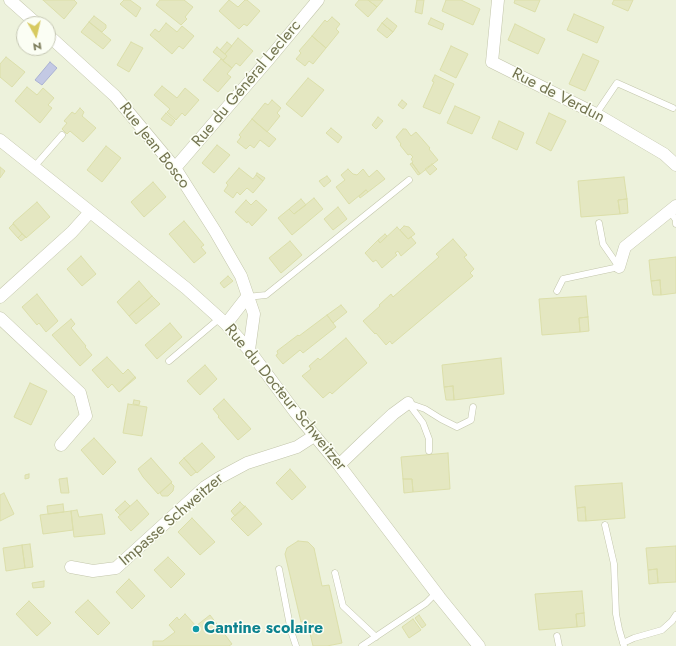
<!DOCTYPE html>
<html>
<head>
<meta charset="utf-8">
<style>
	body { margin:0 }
	#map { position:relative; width:676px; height:646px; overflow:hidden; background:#f7fbed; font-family:Jost,sans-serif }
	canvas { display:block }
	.north { position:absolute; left:16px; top:16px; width:40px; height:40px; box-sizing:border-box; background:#fbfef4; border:1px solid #c5c7b3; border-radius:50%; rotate:172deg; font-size:11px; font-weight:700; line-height:16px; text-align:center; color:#747551 }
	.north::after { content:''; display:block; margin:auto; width:14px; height:18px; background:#d7ca60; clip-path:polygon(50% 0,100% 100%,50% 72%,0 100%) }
</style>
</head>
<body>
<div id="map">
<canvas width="676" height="646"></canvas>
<div class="north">N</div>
</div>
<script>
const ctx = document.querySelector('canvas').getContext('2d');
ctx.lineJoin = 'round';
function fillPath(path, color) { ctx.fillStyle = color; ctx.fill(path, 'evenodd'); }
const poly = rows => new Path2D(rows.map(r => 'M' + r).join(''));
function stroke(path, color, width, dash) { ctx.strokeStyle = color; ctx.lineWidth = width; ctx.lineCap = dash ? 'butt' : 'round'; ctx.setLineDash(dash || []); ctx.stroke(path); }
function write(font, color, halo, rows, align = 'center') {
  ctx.font = font + ' Jost,sans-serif'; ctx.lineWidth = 3; ctx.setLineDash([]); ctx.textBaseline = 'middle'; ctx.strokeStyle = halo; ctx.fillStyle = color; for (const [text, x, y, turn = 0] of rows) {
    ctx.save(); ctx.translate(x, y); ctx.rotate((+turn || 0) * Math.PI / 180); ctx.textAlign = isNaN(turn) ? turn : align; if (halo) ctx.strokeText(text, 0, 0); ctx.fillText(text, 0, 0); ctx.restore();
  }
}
fillPath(poly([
	[0,0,676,0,676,646,0,646],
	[24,24,48,24,48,48,24,48]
]), '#edf2dc');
const water = poly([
	[50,62,57,68,42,85,35,80,50,62]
]);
fillPath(water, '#c3c9e4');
stroke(water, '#aab2d4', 1);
const building = poly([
	[43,0,74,0,77,3,64,19,43,0],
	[124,0,130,0,141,8,136,17,120,4,124,0],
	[160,0,184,0,193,7,185,17,187,19,181,25,156,5,160,0],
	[229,0,238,7,245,0,247,0,260,11,247,26,244,24,239,29,219,11,229,0],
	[359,0,368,0,377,7,368,17,355,5,359,0],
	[368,0,383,0,377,7,368,0],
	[417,0,424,0,422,14,415,12,417,0],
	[446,0,461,0,480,9,473,25,442,11,446,0],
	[515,0,540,0,535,12,514,3,515,0],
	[614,0,633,0,628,11,612,4,614,0],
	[574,14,604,27,597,43,567,30,574,14],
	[94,16,106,25,106,28,102,32,89,22,94,16],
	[332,17,340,24,336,29,339,32,326,48,312,36,325,20,327,22,332,17],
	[387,18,397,26,393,32,382,23,387,18],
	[431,18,444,24,442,30,428,24,431,18],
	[89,22,111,40,103,49,81,32,89,22],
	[166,23,177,32,182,26,194,36,183,49,179,46,172,54,150,35,155,29,159,32,166,23],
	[382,23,393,32,387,38,377,30,382,23],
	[515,24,545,39,538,54,508,40,515,24],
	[312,36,326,48,313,64,309,61,305,66,296,59,301,53,299,51,312,36],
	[238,38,253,51,240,66,236,63,232,68,223,61,227,56,225,54,238,38],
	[131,42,143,48,129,72,117,65,131,42],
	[227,42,232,46,225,54,220,50,227,42],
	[451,46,468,54,456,78,440,70,451,46],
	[217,47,227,56,223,60,213,52,217,47],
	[583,54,599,61,585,91,569,84,583,54],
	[6,57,25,72,12,87,0,77,0,64,6,57],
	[221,59,232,68,227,74,231,77,218,92,203,80,221,59],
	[435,75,454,84,440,114,423,107,434,82,432,81,435,75],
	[308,78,324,90,302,117,286,104,308,78],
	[162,86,177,98,185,88,199,100,185,116,182,113,176,120,167,112,170,109,154,95,162,86],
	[27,87,37,95,43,88,54,98,48,105,52,108,40,123,15,101,27,87],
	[272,100,281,108,277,113,280,116,267,132,252,119,265,103,268,105,272,100],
	[402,100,407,104,403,109,398,105,402,100],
	[455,106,480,117,472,134,447,123,455,106],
	[80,108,84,112,82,116,96,128,83,142,70,131,67,134,62,129,67,123,64,121,72,112,75,114,80,108],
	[166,113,175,121,171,126,161,119,166,113],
	[549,113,566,121,551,151,536,143,549,113],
	[378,117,383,121,376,129,372,125,378,117],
	[252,119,276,139,269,147,260,140,254,148,250,145,246,149,237,142,241,137,239,135,252,119],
	[499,121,524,133,517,150,492,138,499,121],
	[331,128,342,137,338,143,326,133,331,128],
	[403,129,406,129,411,136,416,132,430,148,429,149,438,160,420,174,412,163,413,162,411,159,413,157,410,154,408,155,400,145,401,144,396,137,403,129],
	[217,145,230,155,214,173,202,163,217,145],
	[106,146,121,158,102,182,87,170,106,146],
	[412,163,420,174,418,175,410,164,412,163],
	[432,164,437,169,430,175,425,169,432,164],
	[0,167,5,171,0,178,0,167],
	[239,168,253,179,256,175,263,181,253,193,247,188,240,195,237,192,233,198,224,191,228,185,226,183,239,168],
	[348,169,353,174,357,175,363,169,369,177,377,170,385,179,368,192,366,190,349,204,336,187,345,180,341,175,348,169],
	[257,173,265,178,263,181,256,175,257,173],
	[327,176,331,181,324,187,319,181,327,176],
	[624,177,627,199,618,200,620,214,581,217,578,181,624,177],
	[153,182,166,197,144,217,131,202,153,182],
	[366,190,368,192,360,198,359,196,366,190],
	[314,198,323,209,292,235,278,218,289,209,294,214,314,198],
	[301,199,306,205,294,214,289,209,301,199],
	[627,199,628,213,620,214,618,200,627,199],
	[246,200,251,205,256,200,267,210,252,226,248,221,247,223,235,212,246,200],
	[37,202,50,217,26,238,13,223,37,202],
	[338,207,347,219,333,230,324,219,338,207],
	[184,221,204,245,201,247,206,253,194,263,169,234,184,221],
	[13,224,22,234,18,238,9,228,13,224],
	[404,226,409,227,415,234,408,239,400,230,404,226],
	[397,227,408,239,411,237,416,243,401,256,398,251,395,253,397,255,382,268,376,260,373,262,365,253,378,240,380,243,397,227],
	[22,234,26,237,21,241,18,238,22,234],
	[385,234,387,236,380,243,378,240,385,234],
	[453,239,467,255,464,257,474,269,470,273,473,276,392,344,390,341,386,345,376,333,375,334,363,321,380,306,379,305,391,294,393,297,439,257,436,254,453,239],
	[290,241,302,255,281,273,269,258,290,241],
	[81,256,96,274,82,286,67,269,81,256],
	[676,257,676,293,661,295,660,280,651,281,649,260,676,257],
	[228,276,233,281,224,288,220,283,228,276],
	[660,280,661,295,653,295,651,281,660,280],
	[139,281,152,296,129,316,117,302,139,281],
	[37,294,58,321,46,332,39,323,37,325,22,307,37,294],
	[152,296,160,304,136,324,129,316,152,296],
	[586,296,588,317,579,318,580,332,542,335,539,299,586,296],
	[341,305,347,312,333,323,327,315,341,305],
	[327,315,336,327,303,353,300,350,283,364,277,357,276,355,278,354,277,351,298,335,299,336,327,315],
	[588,317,589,331,580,332,579,318,588,317],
	[71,319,75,324,71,328,86,346,85,347,92,355,80,366,52,335,71,319],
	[170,323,182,337,157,359,145,345,170,323],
	[346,338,367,363,332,394,330,392,323,398,302,376,311,369,309,366,318,358,320,360,346,338],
	[107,357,123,374,128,369,135,377,119,392,112,384,108,388,92,370,107,357],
	[501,358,504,394,454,400,453,386,444,387,442,365,501,358],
	[205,365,217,379,200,395,187,381,205,365],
	[135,377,136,378,119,392,135,377],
	[30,383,47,391,31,425,14,417,30,383],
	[453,386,454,400,446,400,444,387,453,386],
	[224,399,251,429,238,440,218,417,219,416,213,409,224,399],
	[134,400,140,401,139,405,133,404,134,400],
	[128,404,147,407,142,436,123,433,128,404],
	[94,438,116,462,103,475,81,450,94,438],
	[202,443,215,457,197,473,184,458,202,443],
	[448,453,450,489,413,492,412,479,403,479,401,457,448,453],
	[151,458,172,482,158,494,143,477,138,469,151,458],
	[184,458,196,472,191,476,179,463,184,458],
	[290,469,306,487,292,500,276,483,290,469],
	[29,474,29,478,25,479,25,475,29,474],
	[67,478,69,493,61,493,59,479,67,478],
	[403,479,412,479,413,492,404,493,403,479],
	[171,483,174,486,173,491,168,496,162,496,160,493,171,483],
	[622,483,625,518,586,521,585,507,577,508,575,486,622,483],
	[4,493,14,514,0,521,0,495,4,493],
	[137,500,149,514,131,531,118,517,137,500],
	[125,501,130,506,120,515,115,510,125,501],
	[240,502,245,507,235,516,231,511,240,502],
	[63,504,64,512,48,514,47,506,63,504],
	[245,506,262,524,248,536,231,519,245,506],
	[585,507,586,521,578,521,577,508,585,507],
	[77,510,79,517,102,514,105,534,74,537,71,511,77,510],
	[71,511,73,530,43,534,40,515,71,511],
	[192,518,215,542,200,555,178,532,192,518],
	[298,541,308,542,314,548,322,586,329,585,342,643,327,646,313,646,307,621,301,622,285,554,287,548,298,541],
	[30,544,33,567,25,568,22,545,30,544],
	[22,545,25,568,6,571,3,548,22,545],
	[676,546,676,582,658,583,657,569,648,570,646,548,676,546],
	[168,557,185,574,171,588,154,570,168,557],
	[657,569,658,583,649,584,648,570,657,569],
	[129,579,145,596,132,609,116,592,129,579],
	[44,581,44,587,33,588,32,583,44,581],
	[582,591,584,613,576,614,577,627,539,630,535,594,582,591],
	[88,600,110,623,98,635,75,612,88,600],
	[29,601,51,623,37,636,16,614,29,601],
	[584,613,585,626,577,627,576,614,584,613],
	[185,614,196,626,210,615,232,644,229,646,153,646,153,641,163,641,175,632,169,625,177,617,179,620,185,614],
	[419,615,426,625,422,628,415,618,419,615],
	[413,619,421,630,409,638,402,627,413,619]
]);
fillPath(building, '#e4e7c1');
stroke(building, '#dcdfaa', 1);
const service = poly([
	[596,114,617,83,673,108],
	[34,167,62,135],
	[669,210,676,220,676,224],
	[557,291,563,279,619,267,603,244,599,223],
	[247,297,266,295,409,180],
	[169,361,220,318],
	[408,403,425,409,441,419,457,427,471,420,473,407],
	[408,403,423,423,429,439,429,451],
	[605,525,614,564,616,614,619,629,624,646],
	[279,569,291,631,296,646],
	[335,573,343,606,376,637],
	[557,636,559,646],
	[623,643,634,638,662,630,672,621,676,615],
	[362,646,426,603,436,593]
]);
const minor = poly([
	[10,0,37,24],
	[498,0,492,62,596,114,664,154,676,165],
	[48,35,115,96,175,168,215,231,241,276,254,314,249,350],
	[0,140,186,288,226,324,249,350,295,412,339,465,440,598,479,646],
	[175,168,268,60,318,0],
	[619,267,625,247,676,206],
	[0,297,72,232,90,212],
	[0,318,80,393,86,416,61,445],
	[226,324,247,297],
	[339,465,365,440,393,414,408,403],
	[71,567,93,571,116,568,205,487,219,478,247,463,297,447,314,436]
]);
stroke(service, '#c3c6ab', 7);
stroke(minor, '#c3c6ab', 13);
stroke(service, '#fff', 6);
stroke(minor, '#fff', 12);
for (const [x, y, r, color] of [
	[196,629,4,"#0f9aa8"]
]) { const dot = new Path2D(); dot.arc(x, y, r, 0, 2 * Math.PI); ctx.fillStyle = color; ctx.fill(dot); stroke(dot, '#fbfef4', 1.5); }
write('16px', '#747551', '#fbfef4', [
	["Rue du Général Leclerc",247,84,-50],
	["Rue de Verdun",558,96,27],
	["Rue Jean Bosco",154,146,52],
	["Rue du Docteur Schweitzer",285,398,51],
	["Impasse Schweitzer",172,520,-41]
]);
write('bold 16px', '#0d838f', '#fbfef4', [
	["Cantine scolaire",204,629]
], 'left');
</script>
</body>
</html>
